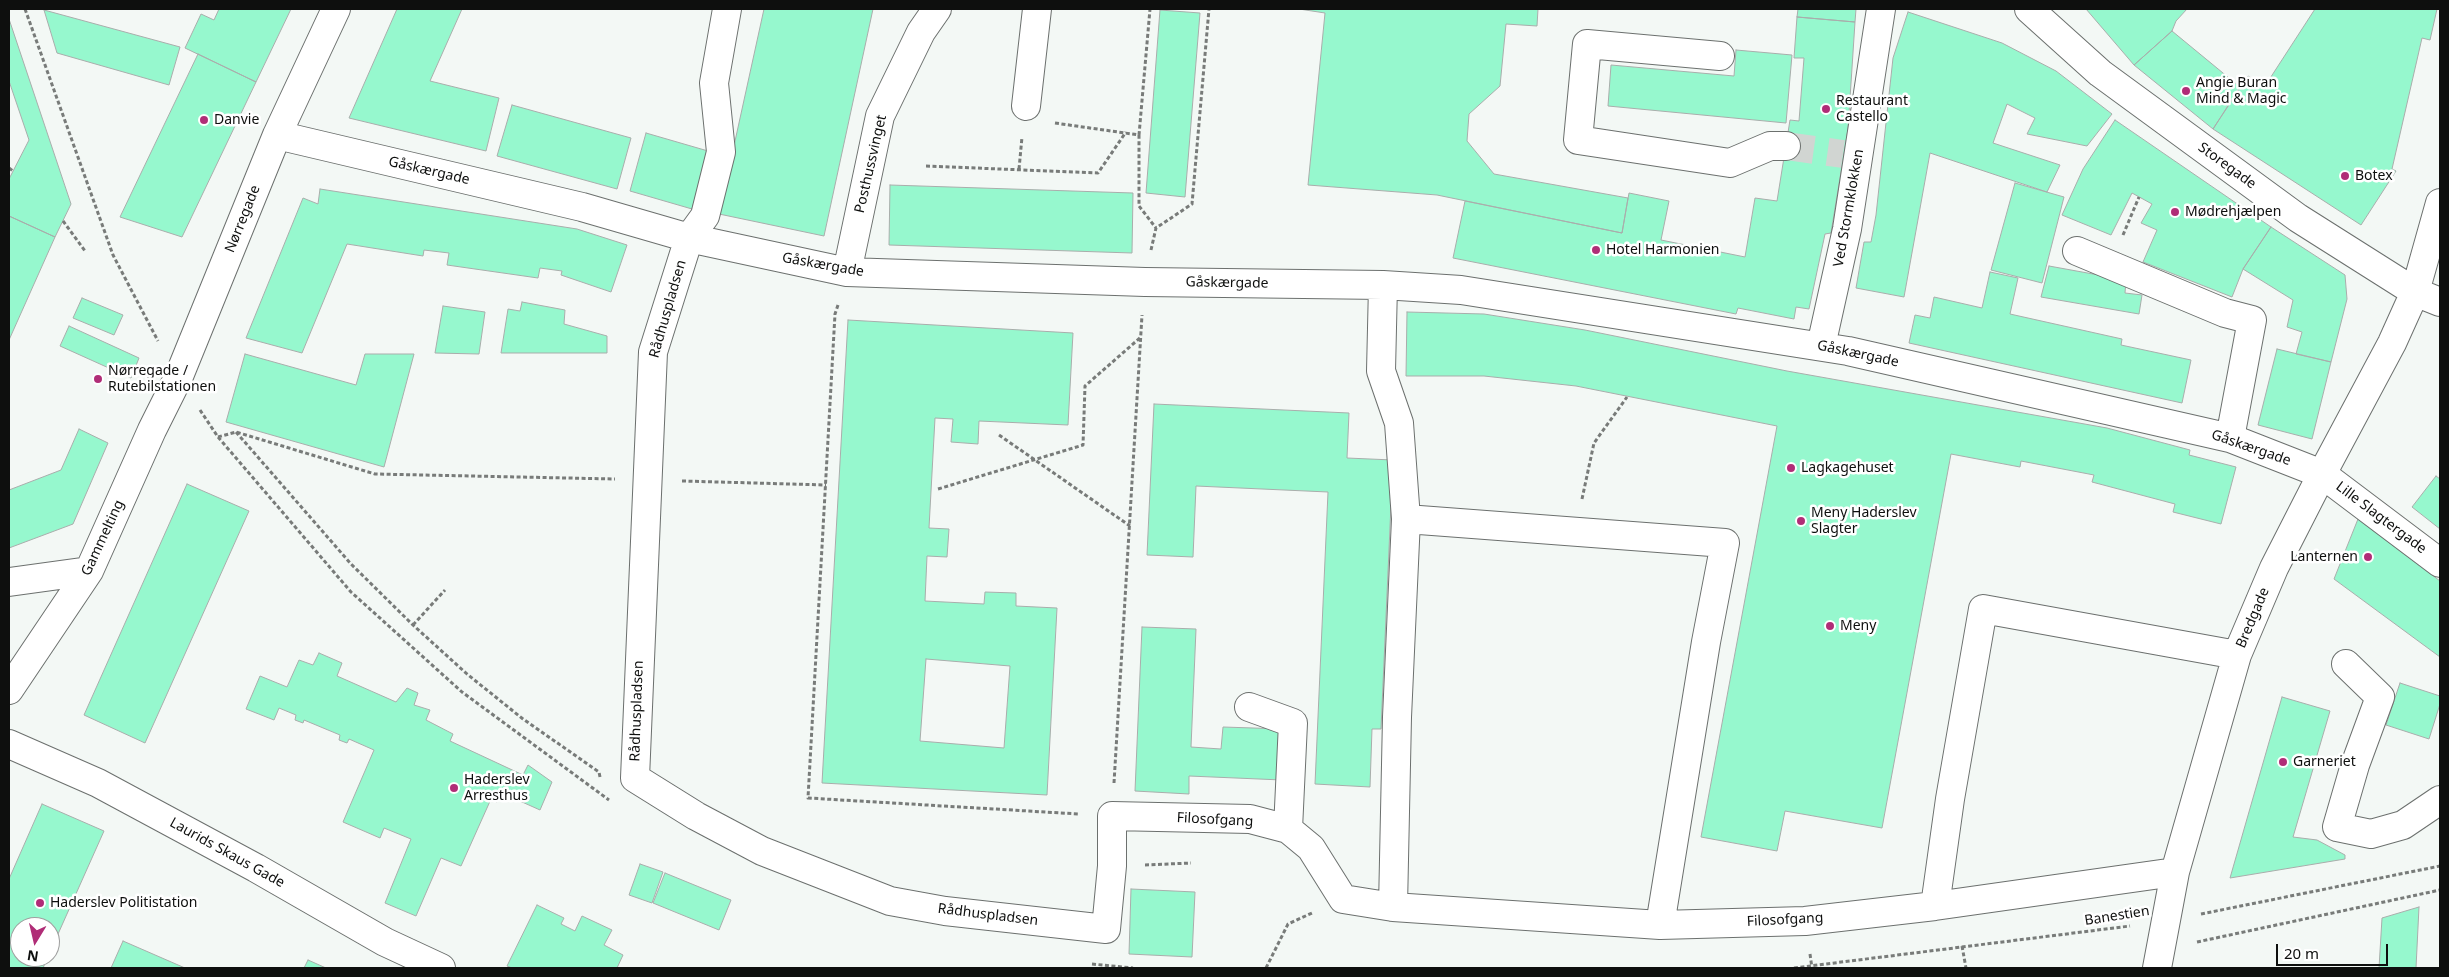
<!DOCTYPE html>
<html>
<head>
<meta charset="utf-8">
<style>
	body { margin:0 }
	#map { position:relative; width:2449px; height:977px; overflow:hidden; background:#f3f8f5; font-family:"Noto Sans",sans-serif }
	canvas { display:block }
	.frame { position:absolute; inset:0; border:10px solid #0e0f0e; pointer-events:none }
	.north { position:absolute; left:10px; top:917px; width:50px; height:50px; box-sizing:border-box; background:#fff; border:1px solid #9f9f9f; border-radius:50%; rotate:189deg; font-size:14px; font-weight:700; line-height:20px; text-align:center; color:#0e0f0e }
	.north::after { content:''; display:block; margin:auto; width:18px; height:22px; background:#b02d77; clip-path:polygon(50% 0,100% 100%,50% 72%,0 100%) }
	.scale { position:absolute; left:2276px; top:944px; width:112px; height:22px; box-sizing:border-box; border:2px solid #0e0f0e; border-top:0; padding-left:6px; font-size:15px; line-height:18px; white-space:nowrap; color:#0e0f0e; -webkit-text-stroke:4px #fff; paint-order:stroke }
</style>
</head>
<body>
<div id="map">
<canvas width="2449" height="977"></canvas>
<div class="frame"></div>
<div class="north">N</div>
<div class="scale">20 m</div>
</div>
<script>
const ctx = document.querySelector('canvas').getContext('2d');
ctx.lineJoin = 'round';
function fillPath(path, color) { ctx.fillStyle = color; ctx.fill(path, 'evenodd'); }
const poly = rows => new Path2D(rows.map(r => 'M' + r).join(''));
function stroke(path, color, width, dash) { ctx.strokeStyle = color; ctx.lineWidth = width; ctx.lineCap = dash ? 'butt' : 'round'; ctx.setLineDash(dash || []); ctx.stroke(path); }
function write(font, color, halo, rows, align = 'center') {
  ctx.font = font + ' "Noto Sans",sans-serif'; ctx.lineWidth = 5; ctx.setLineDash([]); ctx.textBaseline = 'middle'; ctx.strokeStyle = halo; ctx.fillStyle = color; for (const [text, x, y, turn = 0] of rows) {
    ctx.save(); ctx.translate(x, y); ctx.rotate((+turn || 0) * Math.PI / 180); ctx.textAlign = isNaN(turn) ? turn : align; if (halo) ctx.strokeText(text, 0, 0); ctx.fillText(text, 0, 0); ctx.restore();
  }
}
const building = poly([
	[219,9,291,9,256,82,185,48,201,14,214,20,219,9],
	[397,9,462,9,430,81,499,98,486,151,349,118,397,9],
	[764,9,873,9,824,236,719,214,764,9],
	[1299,9,1538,9,1537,26,1506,24,1500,86,1469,114,1467,141,1494,174,1628,198,1622,233,1437,195,1308,185,1325,13,1299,9],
	[1798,9,1856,9,1855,22,1797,17,1798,9],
	[2086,9,2187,9,2176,21,2172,31,2134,65,2086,9],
	[2315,9,2437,9,2430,40,2422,38,2392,169,2396,171,2361,225,2213,129,2248,76,2265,86,2315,9],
	[44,10,180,47,169,85,57,53,44,10],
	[1160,10,1200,13,1185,197,1146,193,1160,10],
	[1908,12,2002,43,2056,71,2112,114,2087,146,2027,134,2035,118,2007,104,1993,143,2060,165,2047,192,1930,153,1904,297,1856,288,1864,242,1871,242,1876,215,1893,58,1908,12],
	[1797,17,1855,22,1848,129,1831,233,1825,234,1809,309,1796,307,1794,319,1738,308,1736,314,1453,258,1465,201,1622,233,1629,193,1669,201,1661,240,1745,257,1755,198,1777,201,1790,120,1799,121,1804,58,1794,58,1797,17],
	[9,19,71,204,55,237,9,216,9,179,29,140,9,81,9,19],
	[2172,31,2240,87,2213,129,2134,65,2172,31],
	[1736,50,1792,55,1786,123,1608,106,1611,65,1734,76,1736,50],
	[198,54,256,82,182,237,120,217,198,54],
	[512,105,631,138,617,189,497,156,512,105],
	[2115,120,2271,227,2243,269,2232,297,2143,262,2157,230,2141,223,2152,204,2132,193,2111,235,2062,215,2083,169,2115,120],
	[646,133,708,151,692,209,630,191,646,133],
	[2015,183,2064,197,2042,283,1991,270,2015,183],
	[890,185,1133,193,1132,253,889,245,890,185],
	[320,189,577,229,627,245,611,292,561,275,562,271,540,268,538,278,447,265,449,253,424,250,423,256,347,244,302,353,246,338,303,198,318,204,320,189],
	[9,216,55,237,9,340,9,216],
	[2271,227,2345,275,2347,299,2331,362,2296,354,2302,332,2287,327,2293,300,2243,269,2271,227],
	[2049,266,2126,280,2125,293,2142,295,2139,314,2041,297,2049,266],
	[1990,272,2018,278,2010,314,2122,339,2121,345,2191,360,2182,403,1909,343,1915,315,1930,318,1934,297,1982,308,1990,272],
	[82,298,123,315,114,335,73,318,82,298],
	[522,302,565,310,564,324,607,336,607,353,501,353,508,309,520,311,522,302],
	[443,306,485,312,479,354,435,353,443,306],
	[1407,312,1484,314,1585,330,1787,371,2107,428,2190,450,2189,455,2236,467,2221,524,2173,512,2175,504,2092,482,2094,475,2021,461,2020,467,1951,454,1882,828,1785,811,1777,851,1701,837,1777,426,1576,386,1484,376,1406,376,1407,312],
	[848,320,1073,333,1068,425,979,421,978,444,951,442,953,419,935,418,929,528,949,529,947,557,927,556,925,601,984,604,985,592,1016,593,1016,606,1057,608,1047,795,822,783,848,320],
	[926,659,1010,666,1004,748,920,741,926,659],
	[69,326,139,358,131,378,60,346,69,326],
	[2277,349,2331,362,2312,439,2258,425,2277,349],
	[245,354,356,385,365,354,414,354,384,467,226,422,245,354],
	[1154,404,1349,413,1347,458,1393,460,1381,729,1372,729,1370,787,1315,784,1328,492,1196,486,1193,557,1147,555,1154,404],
	[79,429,108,443,73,524,9,548,9,490,61,470,79,429],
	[2436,476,2440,479,2440,529,2412,507,2436,476],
	[187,484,249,511,145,743,84,715,187,484],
	[2358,519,2440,581,2440,657,2334,579,2358,519],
	[1142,627,1196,629,1191,747,1221,749,1223,727,1284,729,1282,780,1189,776,1189,794,1135,791,1142,627],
	[319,653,342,663,337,676,396,702,407,688,418,693,414,705,430,710,426,720,453,734,450,741,523,775,528,765,552,782,540,810,502,793,497,802,491,799,461,866,441,858,416,916,385,903,411,839,384,828,380,838,343,822,374,750,349,739,347,743,339,740,340,735,304,720,303,723,295,720,296,715,279,708,274,720,246,709,260,676,287,687,299,660,313,665,319,653],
	[2400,683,2440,696,2440,704,2429,739,2386,725,2400,683],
	[2282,697,2330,711,2293,837,2317,840,2345,855,2345,859,2230,878,2282,697],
	[42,804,104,831,50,952,50,927,20,927,20,957,48,957,43,968,9,968,9,879,42,804],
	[640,864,663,872,652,903,629,895,640,864],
	[665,873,731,900,719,930,653,903,665,873],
	[1131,889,1195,892,1192,957,1129,954,1131,889],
	[537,905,564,918,561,924,575,931,582,916,612,930,604,945,623,955,617,968,512,968,507,966,537,905],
	[2419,907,2416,968,2379,968,2382,918,2419,907],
	[123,941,185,968,111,968,123,941],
	[308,960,326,968,304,968,308,960]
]);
fillPath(building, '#96f8ce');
stroke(building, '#a9adab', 1);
stroke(poly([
	[1786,146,1843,154]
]), '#d1d5d2', 28, [28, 14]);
const minor = poly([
	[727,9,714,83,721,152,705,216,689,238,653,352,635,778,696,816,762,851,890,901,945,911,1106,929,1112,866,1112,816,1250,819,1288,829,1311,848,1343,899,1393,907,1660,925,1805,921,1935,906,2175,872],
	[2029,9,2100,73,2298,218,2415,292,2440,302],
	[1720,56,1587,44,1578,140,1730,163,1770,146,1786,146],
	[1026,106,1037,9],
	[277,135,582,207,689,238,847,272,1145,282,1383,285,1461,290,1848,351,2230,438,2322,474,2440,563],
	[2077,251,2225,313,2252,320,2230,438],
	[847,272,880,116,921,32,937,9],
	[1383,285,1381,371,1399,423,1406,519,1397,717,1393,907],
	[1821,346,1847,229,1881,9],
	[1406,519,1725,543,1706,642,1660,925],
	[9,582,89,571],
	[2346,664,2380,697,2355,765,2337,827,2371,834,2403,825,2440,800],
	[9,690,89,571,152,430,179,376,277,135,336,9],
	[1249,707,1293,723,1288,829],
	[9,744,98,783,256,868,385,942,441,968],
	[1935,906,1950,799,1983,609,2237,655],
	[2157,968,2175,872,2237,655,2274,568,2322,474,2392,343,2415,292,2440,203]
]);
stroke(minor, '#6c706e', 30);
stroke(poly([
	[25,9,113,255,158,341],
	[1055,123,1139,135,1139,206,1156,228],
	[1139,135,1150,9],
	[926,166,1098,173,1126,132],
	[9,168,13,171],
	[1019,169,1022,137],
	[63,221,85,251],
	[2123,235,2139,197],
	[1151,250,1156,228,1192,204,1209,9],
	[838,305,835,314,808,798,1079,814],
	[200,410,218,437,351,592,462,692,609,800],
	[236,432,351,564,413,625,467,674,523,719,599,772,600,777],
	[999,435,1130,526],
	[218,437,236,432,375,474,615,479],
	[682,481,826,485],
	[938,489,1083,445,1085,386,1141,337],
	[1582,499,1594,443,1627,397],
	[413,625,445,590],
	[1114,783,1142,315],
	[1145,865,1191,863],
	[2201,914,2440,866],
	[2197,942,2440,890],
	[1962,946,1966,968],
	[1810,954,1812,968],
	[1092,964,1133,968],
	[1266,968,1288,924,1312,913],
	[1794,968,2130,926]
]), '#787b79', 3, [4, 2.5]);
stroke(minor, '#fff', 28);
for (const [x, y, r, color] of [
	[2186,91,5,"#b02d77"],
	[1826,109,5,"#b02d77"],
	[204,120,5,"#b02d77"],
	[2345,176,5,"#b02d77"],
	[2175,212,5,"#b02d77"],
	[1596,250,5,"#b02d77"],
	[98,379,5,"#b02d77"],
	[1791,468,5,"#b02d77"],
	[1801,521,5,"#b02d77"],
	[2368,557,5,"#b02d77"],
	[1830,626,5,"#b02d77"],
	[2283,762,5,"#b02d77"],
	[454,788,5,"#b02d77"],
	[40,903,5,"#b02d77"]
]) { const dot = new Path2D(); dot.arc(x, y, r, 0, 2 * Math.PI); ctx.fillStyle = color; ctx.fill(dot); stroke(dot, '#fff', 2); }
write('14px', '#0e0f0e', '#fff', [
	["Angie Buran",2196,83],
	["Mind & Magic",2196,99],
	["Restaurant",1836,101],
	["Castello",1836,117],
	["Danvie",214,120],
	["Botex",2355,176],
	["Mødrehjælpen",2185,212],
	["Hotel Harmonien",1606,250],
	["Nørregade /",108,371],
	["Rutebilstationen",108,387],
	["Lagkagehuset",1801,468],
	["Meny Haderslev",1811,513],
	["Slagter",1811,529],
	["Lanternen",2358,557,"right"],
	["Meny",1840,626],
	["Garneriet",2293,762],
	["Haderslev",464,780],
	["Arresthus",464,796],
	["Haderslev Politistation",50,903]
], 'left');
write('14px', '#0e0f0e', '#fff', [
	["Posthussvinget",871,164,-77],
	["Storegade",2227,166,36],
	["Gåskærgade",429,171,13],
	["Ved Stormklokken",1849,208,-80],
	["Nørregade",243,219,-68],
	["Gåskærgade",823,265,10],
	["Gåskærgade",1227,283,1],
	["Rådhuspladsen",668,309,-74],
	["Gåskærgade",1858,354,12],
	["Gåskærgade",2251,448,19],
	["Lille Slagtergade",2381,518,37],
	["Gammelting",103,538,-65],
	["Bredgade",2253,618,-67],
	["Rådhuspladsen",637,711,-88],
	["Filosofgang",1215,820,3],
	["Laurids Skaus Gade",227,853,29],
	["Rådhuspladsen",988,915,7],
	["Banestien",2117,916,-9],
	["Filosofgang",1785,920,-3]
]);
</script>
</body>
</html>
